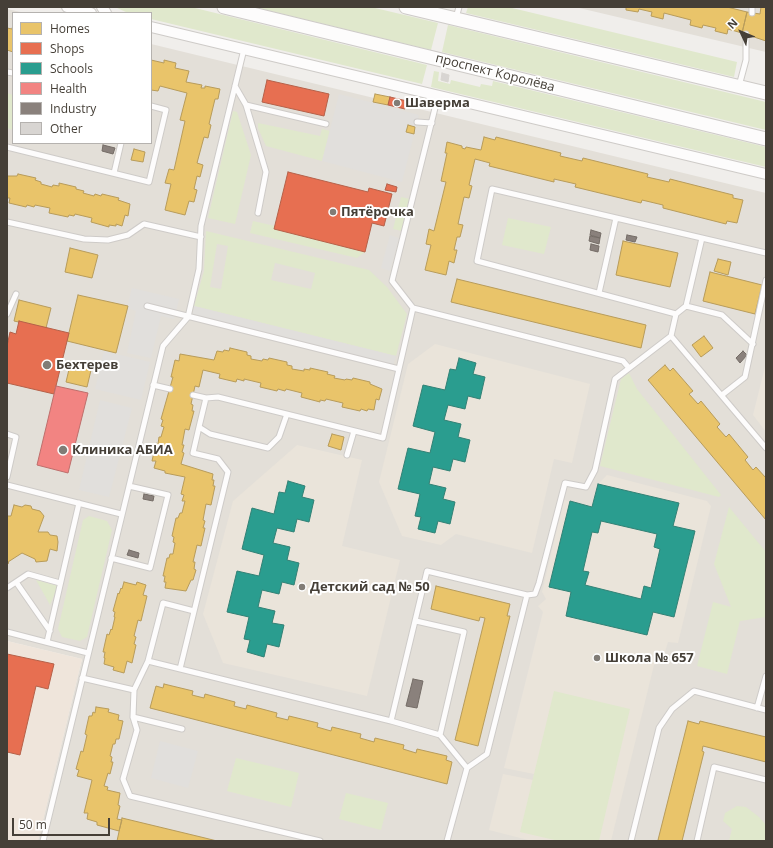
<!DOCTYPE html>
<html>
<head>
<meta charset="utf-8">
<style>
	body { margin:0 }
	#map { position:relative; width:773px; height:848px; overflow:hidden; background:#f0eeeb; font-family:"Open Sans",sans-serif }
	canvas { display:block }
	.frame { position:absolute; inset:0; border:8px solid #453f37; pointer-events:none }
	.legend { position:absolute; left:12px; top:12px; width:140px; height:132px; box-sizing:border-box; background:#fff; border:1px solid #b5b2af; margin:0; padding:5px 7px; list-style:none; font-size:12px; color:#453f37 }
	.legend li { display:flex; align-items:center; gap:8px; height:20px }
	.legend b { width:20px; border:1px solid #b5b2af }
	.north { position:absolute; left:721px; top:12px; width:40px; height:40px; -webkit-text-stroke:3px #fff; paint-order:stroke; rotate:314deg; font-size:11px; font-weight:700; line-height:16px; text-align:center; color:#453f37 }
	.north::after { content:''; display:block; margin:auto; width:14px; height:18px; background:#453f37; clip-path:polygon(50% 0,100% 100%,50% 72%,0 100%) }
	.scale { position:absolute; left:12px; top:818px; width:98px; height:18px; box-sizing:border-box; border:2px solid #453f37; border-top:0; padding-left:5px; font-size:12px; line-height:14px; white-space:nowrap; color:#453f37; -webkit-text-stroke:3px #fff; paint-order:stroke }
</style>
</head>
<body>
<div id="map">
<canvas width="773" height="848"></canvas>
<div class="frame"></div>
<ul class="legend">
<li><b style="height:11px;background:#e9c46a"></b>Homes</li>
<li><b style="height:11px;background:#e76f51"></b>Shops</li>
<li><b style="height:11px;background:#2a9d8f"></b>Schools</li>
<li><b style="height:11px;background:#f28482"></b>Health</li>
<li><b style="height:11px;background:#8a817c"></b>Industry</li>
<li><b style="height:11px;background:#d8d5d2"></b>Other</li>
</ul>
<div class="north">N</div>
<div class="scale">50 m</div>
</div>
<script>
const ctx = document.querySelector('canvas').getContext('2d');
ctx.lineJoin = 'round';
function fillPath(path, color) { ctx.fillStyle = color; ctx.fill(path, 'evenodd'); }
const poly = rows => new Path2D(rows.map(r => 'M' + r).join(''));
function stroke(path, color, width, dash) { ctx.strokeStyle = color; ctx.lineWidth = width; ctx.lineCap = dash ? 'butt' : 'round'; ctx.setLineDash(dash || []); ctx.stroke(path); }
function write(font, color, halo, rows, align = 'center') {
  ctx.font = font + ' "Open Sans",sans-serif'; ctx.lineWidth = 4; ctx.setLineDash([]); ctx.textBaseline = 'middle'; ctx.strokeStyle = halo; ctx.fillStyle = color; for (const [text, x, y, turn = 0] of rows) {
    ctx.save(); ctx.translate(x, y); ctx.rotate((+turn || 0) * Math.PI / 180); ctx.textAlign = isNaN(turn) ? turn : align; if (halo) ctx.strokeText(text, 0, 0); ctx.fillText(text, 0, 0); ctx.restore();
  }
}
fillPath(poly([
	[575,7,766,7,766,52],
	[7,9,25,13,13,13,13,143,151,143,151,44,766,193,766,841,44,841,38,840,82,659,7,641]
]), '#e3dfd8');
fillPath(poly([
	[7,641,82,659,38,841,7,841]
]), '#efe5db');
fillPath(poly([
	[435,344,590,384,572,463,554,459,532,553,456,534,441,545,402,536,379,482,408,364],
	[766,363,766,432,753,415],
	[297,445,362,460,342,546,400,560,367,696,223,663,203,614,233,501],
	[607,475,707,501,711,506,678,643,668,642,662,662,654,665,611,841,532,841,489,830,503,774,533,780,534,774,504,768,543,612,538,606,546,599,542,592,564,500,592,506,598,484]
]), '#eae4da');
fillPath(poly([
	[115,7,191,7,427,65,422,84,151,19,151,13,128,13],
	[254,7,371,7,438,23,431,50],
	[468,7,508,7,737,62,734,77,466,13],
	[448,25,766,102,766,130,442,52],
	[434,71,439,72,438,81,450,84,451,80,480,87,481,84,492,86,493,81,766,147,766,167,431,87],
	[7,93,13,95,13,130,7,128],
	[233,111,237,112,251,155,235,224,208,218],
	[258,123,320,136,322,129,330,131,322,161,266,146,258,128],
	[401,197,410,199,402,231,393,229],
	[508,218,551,227,544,254,502,245],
	[253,221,275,226,274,229,365,252,357,258,250,233],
	[206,231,369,270,387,287,407,314,396,356,194,306,204,271],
	[217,244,228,246,221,289,210,287],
	[275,263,315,273,311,289,271,280],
	[629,373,637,389,721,495,719,497,600,466,621,379],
	[729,507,766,552,766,617,740,621,727,674,697,666,713,602,731,607,714,564],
	[89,516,107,521,112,530,87,637,80,641,62,637,58,629,83,520],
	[36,580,58,586,50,605,45,596],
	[554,691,630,709,599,841,559,841,520,832],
	[236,758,299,773,291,807,227,791],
	[346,793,388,803,381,830,339,819],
	[737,806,746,807,759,817,766,825,766,841,729,841,732,829,723,821,725,813]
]), '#e0e8cc');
fillPath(poly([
	[339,94,419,115,402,182,322,161],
	[390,235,399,238,390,271,381,268],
	[132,288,179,299,174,319,161,316,151,358,127,353,136,311,127,308],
	[194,306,396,356,393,366,192,315],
	[104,351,150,362,141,400,95,389],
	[100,400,132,408,109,497,79,490],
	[160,741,198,751,188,788,151,778]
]), '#e1dfdc');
const homes = poly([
	[626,7,727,7,747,12,742,33,728,29,727,34,715,31,716,28,703,25,702,28,690,25,691,20,664,13,663,19,651,16,652,12,639,9,638,12,626,10,626,7],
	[761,7,766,7,766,41,742,33,747,12,760,14,761,7],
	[13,25,13,52,7,50,7,28,12,29,13,25],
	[151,60,164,63,164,60,176,63,175,68,189,71,186,82,202,85,201,88,205,88,205,86,220,89,218,99,215,99,209,124,211,125,208,138,204,137,197,163,203,165,200,177,197,176,194,189,197,190,194,202,189,201,185,215,165,210,171,184,165,183,169,169,174,170,185,121,180,120,187,93,160,86,158,91,151,90,151,60],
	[375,94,390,97,388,105,373,102,375,94],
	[408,125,415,127,414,134,406,132,408,125],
	[484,137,495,140,496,137,561,153,560,156,582,161,583,158,648,174,647,177,669,182,670,179,733,195,733,198,743,200,737,223,727,221,726,224,663,208,663,205,642,200,641,203,575,187,576,184,554,179,554,182,489,166,490,163,475,159,469,185,472,186,469,198,464,197,458,224,463,225,460,237,457,237,454,250,457,250,454,263,449,261,446,275,425,270,431,245,426,244,429,229,434,231,446,182,441,181,447,153,445,153,447,142,462,146,462,148,465,149,466,147,481,150,484,137],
	[134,149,145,152,143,162,131,160,134,149],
	[18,174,36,178,35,180,41,182,41,184,52,187,53,185,59,186,59,183,76,187,76,189,84,191,83,193,94,196,95,194,101,196,102,194,119,198,118,200,130,204,128,216,125,215,122,226,116,224,116,226,109,225,109,227,91,222,92,218,75,214,74,216,69,215,68,217,49,213,50,208,35,205,34,207,27,205,26,207,9,203,10,198,7,198,7,176,17,176,18,174],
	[623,241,678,253,670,287,616,275,623,241],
	[70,248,98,255,92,278,65,272,70,248],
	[718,259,731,262,728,275,714,271,718,259],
	[710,272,762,285,755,314,703,301,710,272],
	[457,279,646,325,641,348,451,302,457,279],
	[78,295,128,306,116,353,67,341,78,295],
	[19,300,51,308,46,328,14,321,19,300],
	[704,336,713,348,701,357,692,345,704,336],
	[230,348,247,352,247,355,251,356,251,359,262,361,263,359,268,360,269,358,287,362,287,365,292,366,292,369,304,371,304,369,310,370,310,368,328,372,327,374,335,376,334,378,345,380,346,379,352,380,353,378,370,382,370,384,382,389,379,400,376,399,374,410,368,409,367,411,361,409,360,411,342,407,343,403,326,399,325,401,320,400,320,402,301,397,302,393,286,389,285,391,278,389,277,391,260,387,261,383,244,379,244,381,237,379,236,382,219,378,220,374,203,370,199,387,195,386,191,404,193,405,192,411,194,411,189,430,185,429,182,445,184,445,182,452,184,453,181,464,213,474,212,480,214,480,213,486,215,486,211,505,206,504,203,520,205,521,203,528,205,528,201,546,197,545,193,562,195,562,194,569,196,570,193,580,191,580,186,591,165,588,166,582,164,582,165,576,163,576,167,558,169,558,170,554,173,554,175,543,173,542,174,537,172,536,176,518,178,518,180,513,182,513,185,501,182,501,184,495,181,494,185,477,165,473,165,471,154,468,156,461,152,461,156,443,158,444,159,437,161,437,164,427,161,426,163,420,161,419,173,377,171,377,175,360,179,361,180,354,214,360,217,351,223,352,224,350,229,351,230,348],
	[71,361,92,366,87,387,66,382,71,361],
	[665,365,670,371,673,368,693,391,689,394,698,404,701,401,720,424,717,427,726,437,729,434,748,457,745,460,753,470,756,467,766,478,766,520,648,380,665,365],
	[332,434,344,437,341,450,328,446,332,434],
	[14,505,22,507,25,505,31,506,32,509,40,511,44,516,38,532,48,532,50,535,57,536,58,542,57,551,50,549,47,561,36,562,35,559,22,553,8,562,9,563,7,564,7,516,11,516,14,505],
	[124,582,136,585,137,582,146,585,143,595,147,596,141,621,138,620,134,636,136,637,134,644,136,645,132,663,127,661,124,673,113,670,114,667,104,664,105,658,104,658,105,652,103,652,107,634,109,635,111,629,112,630,115,617,114,617,115,612,113,611,118,593,119,594,121,588,122,589,124,582],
	[436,586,510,604,507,616,510,616,478,746,455,740,485,618,480,617,479,621,431,609,436,586],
	[164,684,193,691,192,695,204,698,205,694,235,702,234,706,246,709,247,705,277,713,276,717,288,720,289,716,318,723,317,727,331,731,332,727,361,734,360,738,374,742,375,738,404,745,403,749,416,753,417,749,447,756,446,760,452,762,447,784,150,708,156,686,163,688,164,684],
	[96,707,109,709,108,712,119,715,118,720,123,721,119,739,116,739,115,744,113,744,110,756,112,757,111,762,113,762,110,774,108,773,104,786,108,787,107,790,120,793,118,805,120,806,117,819,122,820,119,831,97,825,97,822,87,819,88,813,84,813,92,780,77,776,79,770,76,769,81,751,83,752,87,735,85,734,89,716,92,716,93,712,95,713,96,707],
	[688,721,699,724,700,721,766,737,766,762,703,746,702,751,704,752,682,841,661,841,658,840,688,721],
	[122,818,205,838,217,841,117,841,122,818]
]);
fillPath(homes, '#e9c46a');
stroke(homes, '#b89c5b', 1);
const shops = poly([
	[267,80,329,94,324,116,262,102,267,80],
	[390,97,407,101,405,109,388,105,390,97],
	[288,172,368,192,369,188,392,194,384,226,372,223,365,252,274,229,288,172],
	[387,184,397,187,396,192,385,190,387,184],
	[19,321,69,333,54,394,7,383,7,346,10,332,16,334,19,321],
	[7,654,54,664,48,689,36,686,20,755,7,752,7,654]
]);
fillPath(shops, '#e76f51');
stroke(shops, '#b66149', 1);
const schools = poly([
	[459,358,476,363,473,374,485,377,480,399,468,396,465,409,448,405,444,420,461,424,458,437,470,440,465,462,453,459,450,471,433,467,429,484,446,488,443,499,455,502,450,524,438,521,435,533,418,529,421,517,415,516,420,494,398,489,408,448,430,453,435,432,413,426,423,385,445,390,450,369,456,370,459,358],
	[288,481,305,486,302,497,314,500,309,522,297,519,294,532,277,528,273,543,290,547,287,560,299,563,294,585,282,582,279,594,262,590,258,607,275,611,272,623,284,625,279,647,267,644,264,657,247,652,250,640,244,639,249,617,227,612,237,571,259,576,264,555,242,549,252,508,274,514,279,492,285,493,288,481],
	[598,484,679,503,673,526,695,531,674,617,653,612,647,635,566,616,571,592,549,587,570,501,592,507,598,484],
	[601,521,657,534,654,547,660,549,651,588,644,586,641,599,585,585,589,572,583,571,592,532,598,533,601,521]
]);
fillPath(schools, '#2a9d8f');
stroke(schools, '#328175', 1);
const health = poly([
	[56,386,88,393,68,473,37,465,56,386]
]);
fillPath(health, '#f28482');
stroke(health, '#be6f6c', 1);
const industry = poly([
	[103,145,115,148,113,154,102,151,103,145],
	[591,230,601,233,600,238,590,235,591,230],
	[627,235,637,237,635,242,626,240,627,235],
	[590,236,600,238,599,244,589,241,590,236],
	[591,244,599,246,598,252,590,250,591,244],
	[743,351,747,355,740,363,736,358,743,351],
	[144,494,154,496,153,501,143,499,144,494],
	[129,550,139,553,138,558,127,555,129,550],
	[413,679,423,681,417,708,406,706,413,679]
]);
fillPath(industry, '#8a817c');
stroke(industry, '#756d67', 1);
const building = poly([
	[442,73,449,75,448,82,441,80,442,73]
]);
fillPath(building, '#d8d5d2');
stroke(building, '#d8d5d0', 1);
const service = poly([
	[752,13,752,7],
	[456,18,459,7],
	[7,72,13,73],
	[235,86,246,105,266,172,258,213],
	[739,86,746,60,746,34],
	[246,105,326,124],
	[417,122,432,123],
	[7,147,149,182,166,110,151,106],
	[114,173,121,143],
	[7,222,84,239,108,240,128,235,144,224,201,237],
	[702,238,686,306,676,314,477,261,492,189,766,253],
	[599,293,616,218],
	[147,306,399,369,413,308,392,281,438,96],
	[686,306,722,315,753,344],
	[413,308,623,361,629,368],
	[7,314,16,294],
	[671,336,766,448],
	[153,385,170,389],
	[193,395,206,398,218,397,383,438,399,369],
	[722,395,745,377,766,280],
	[206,398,199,427,210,434,268,448,279,437,287,414],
	[7,434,16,437,7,477],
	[347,455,354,431],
	[7,485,121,514],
	[111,558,150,568,168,495,129,486],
	[16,582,50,631],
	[7,588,28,574,60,583],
	[7,632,88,653],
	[47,642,79,503],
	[148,661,163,603,194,611],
	[180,669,228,472,218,459,193,453,199,427],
	[82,678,134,690,133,717,137,730,123,779,130,796,320,841],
	[134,690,148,661,391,721,440,735,464,632,416,621],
	[757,708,766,676],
	[133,717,182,729],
	[391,721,427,571,527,595],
	[440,735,467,768],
	[43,841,163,346,188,317,199,269,201,226,244,49],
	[447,841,467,768,487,754,527,595,535,594,539,583,565,483,586,487,595,470,615,379,671,336,676,314],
	[631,841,659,728,672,709,694,691,766,710],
	[697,841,714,767,766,780]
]);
const minor = poly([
	[67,7,91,13],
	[102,7,106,13],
	[151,27,766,174]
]);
const tertiary = poly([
	[224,7,766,139],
	[406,7,766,93]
]);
stroke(service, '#cecbc8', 7);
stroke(minor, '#cecbc8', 12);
stroke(tertiary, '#cecbc8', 15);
stroke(service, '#fdfcfc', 5);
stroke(minor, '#fdfcfc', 10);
stroke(tertiary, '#fdfcfc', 13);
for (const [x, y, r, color] of [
	[397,103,4,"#817c76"],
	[333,212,4,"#817c76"],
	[47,365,5,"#817c76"],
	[63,450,5,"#817c76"],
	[302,587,4,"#817c76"],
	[597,658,4,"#817c76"]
]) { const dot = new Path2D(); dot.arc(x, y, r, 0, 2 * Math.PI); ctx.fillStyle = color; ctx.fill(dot); stroke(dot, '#fff', 1.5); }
write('13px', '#453f37', '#fff', [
	["проспект Королёва",495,73,14]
]);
write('bold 13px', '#453f37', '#fff', [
	["Шаверма",405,103],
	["Пятёрочка",341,212],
	["Бехтерев",56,365],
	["Клиника АБИА",72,450],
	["Детский сад № 50",310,587],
	["Школа № 657",605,658]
], 'left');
</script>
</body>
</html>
